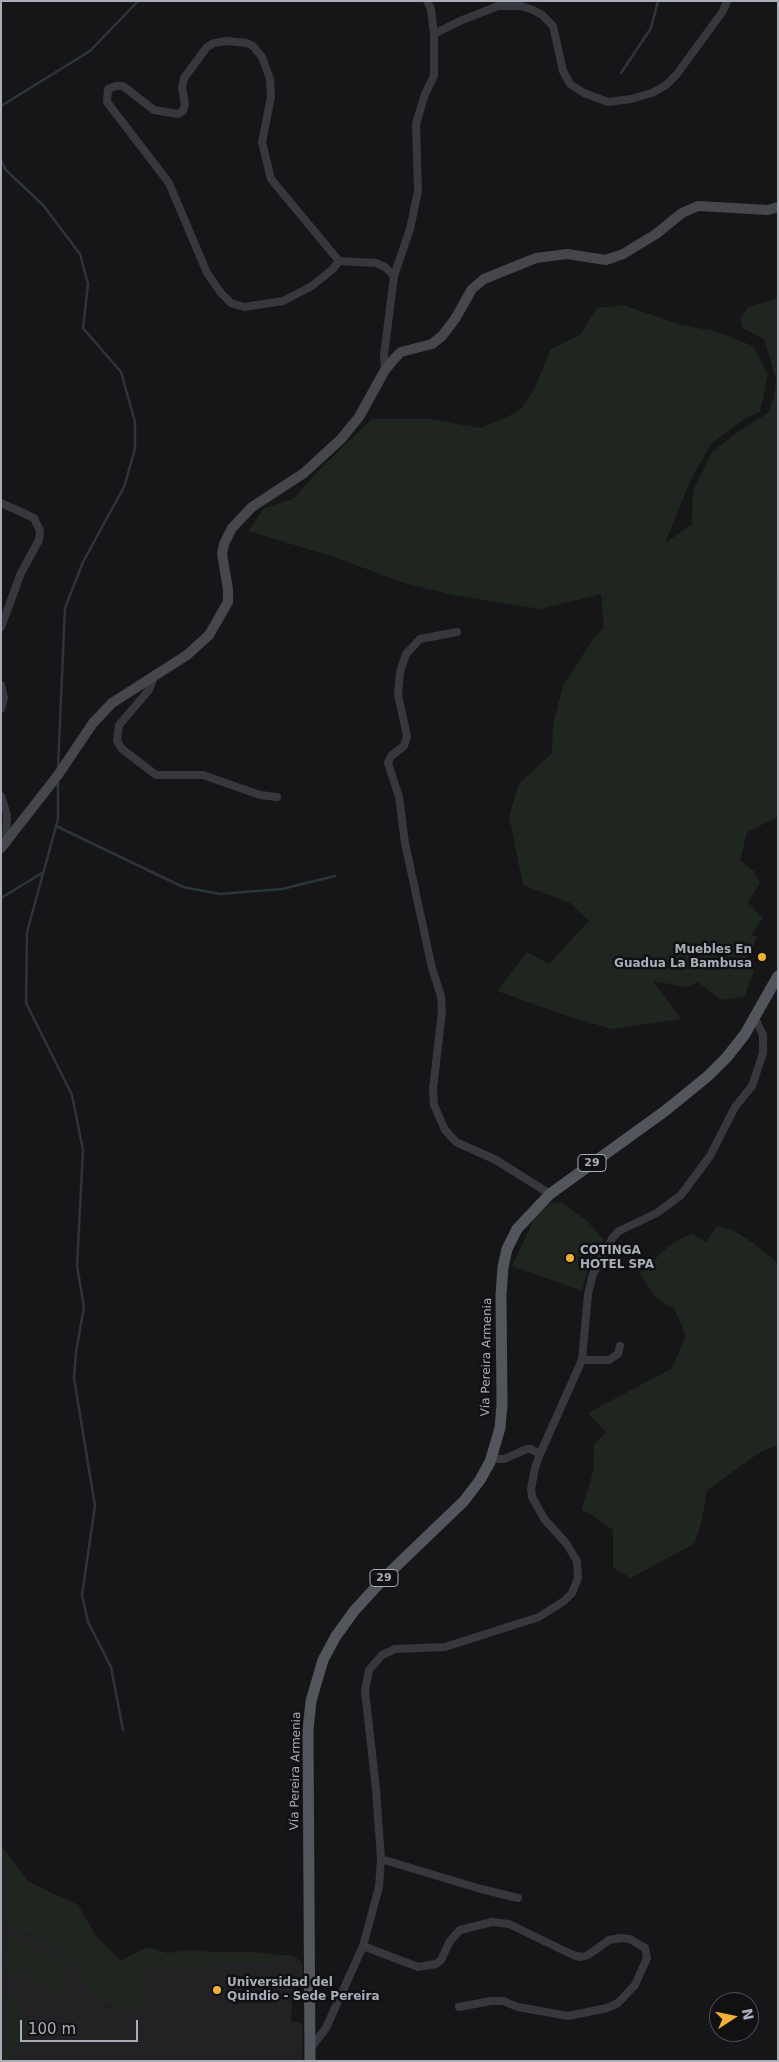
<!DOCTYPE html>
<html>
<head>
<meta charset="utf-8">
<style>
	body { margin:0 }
	#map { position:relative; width:779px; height:2062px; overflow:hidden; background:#161618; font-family:"DejaVu Sans",sans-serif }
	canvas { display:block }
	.frame { position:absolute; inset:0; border:2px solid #a8adb8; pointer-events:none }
	.north { position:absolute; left:709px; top:1992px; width:50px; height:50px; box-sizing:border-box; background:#111113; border:1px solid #4d4f55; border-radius:50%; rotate:79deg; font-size:14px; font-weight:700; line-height:20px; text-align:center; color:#a8adb8 }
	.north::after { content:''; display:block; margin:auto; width:18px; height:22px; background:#f2b134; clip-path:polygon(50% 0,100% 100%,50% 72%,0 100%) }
	.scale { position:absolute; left:20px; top:2020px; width:118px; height:22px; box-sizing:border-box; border:2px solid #a8adb8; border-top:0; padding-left:6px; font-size:15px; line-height:18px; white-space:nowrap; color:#a8adb8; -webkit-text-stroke:4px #111113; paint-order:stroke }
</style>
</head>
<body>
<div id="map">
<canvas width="779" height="2062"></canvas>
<div class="frame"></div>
<div class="north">N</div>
<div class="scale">100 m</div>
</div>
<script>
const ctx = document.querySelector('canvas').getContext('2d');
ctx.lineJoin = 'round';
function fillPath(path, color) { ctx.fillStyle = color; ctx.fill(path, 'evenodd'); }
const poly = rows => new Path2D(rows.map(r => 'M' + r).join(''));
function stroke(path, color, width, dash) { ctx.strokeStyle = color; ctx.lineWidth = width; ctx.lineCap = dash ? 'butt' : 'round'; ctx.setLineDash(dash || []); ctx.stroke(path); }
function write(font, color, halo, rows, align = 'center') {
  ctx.font = font + ' "DejaVu Sans",sans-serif'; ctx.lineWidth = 5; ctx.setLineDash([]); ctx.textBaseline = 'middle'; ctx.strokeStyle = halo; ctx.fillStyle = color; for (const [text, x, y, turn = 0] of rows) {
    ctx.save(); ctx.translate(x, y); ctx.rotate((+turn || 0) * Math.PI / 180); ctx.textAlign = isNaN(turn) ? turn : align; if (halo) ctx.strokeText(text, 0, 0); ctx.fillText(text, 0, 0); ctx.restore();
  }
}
fillPath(poly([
	[1,1918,25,1933,54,1945,74,1960,88,1987,103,2002,112,2007,140,2010,143,1969,301,1961,293,1983,291,2021,303,2024,302,2061,10,2061,8,2057,23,2040,18,2003,1,1993]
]), '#222225');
fillPath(poly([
	[778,298,778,817,747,832,740,861,754,871,760,883,748,902,760,916,764,917,752,934,757,938,746,960,754,972,744,997,721,1000,698,982,686,987,653,981,681,1019,612,1029,567,1016,497,991,527,952,549,964,589,921,570,903,523,885,509,816,519,784,552,753,553,724,563,686,593,639,604,628,601,594,540,609,458,596,407,584,334,557,248,531,264,508,293,499,324,465,372,419,430,419,480,428,513,414,522,408,535,388,550,350,581,334,597,308,623,305,681,325,715,331,753,346,768,375,760,412,744,419,712,443,691,479,665,543,692,524,693,491,712,452,742,429,768,413,774,397,776,379,764,339,742,328,740,319,748,307],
	[561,1202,588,1222,604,1240,589,1263,582,1291,512,1266,536,1215,551,1203],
	[717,1226,733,1230,753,1243,778,1263,778,1445,762,1451,707,1490,702,1519,695,1543,631,1578,613,1568,613,1530,588,1512,581,1511,593,1472,594,1445,606,1432,588,1413,671,1369,686,1336,675,1310,654,1296,640,1273,670,1245,692,1233,706,1242],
	[1,1846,29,1882,78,1905,96,1936,121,1961,147,1947,167,1953,189,1950,214,1952,256,1952,292,1956,301,1961,303,1973,299,1996,292,2001,293,1983,301,1961,144,1969,140,2010,125,2012,103,2002,88,1987,74,1960,54,1945,25,1933,1,1918],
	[11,1938,35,1948,22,1979,1,1970,1,1960],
	[39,1948,72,1961,66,1977,33,1964],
	[32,1965,65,1978,59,1994,27,1981],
	[1,1993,18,2003,28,2027,23,2040,8,2057,10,2061,1,2061]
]), '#1e261f');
stroke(poly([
	[621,73,651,28,658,1],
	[1,106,90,51,138,1],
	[1,161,6,170,43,205,80,254,88,284,83,328,121,372,135,422,135,449,124,487,83,562,65,608,58,767],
	[778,581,778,597],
	[58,780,58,819,27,932,26,1003,72,1095,83,1150,77,1266,84,1307,76,1352,74,1378,95,1506,82,1595,88,1622,111,1667,123,1730],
	[56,826,183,887,220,894,282,889,335,876],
	[1,898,42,873]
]), '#2c353c', 2.5);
stroke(poly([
	[434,34,460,21,498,6,521,6,533,10,542,15,553,26,563,71,570,84,584,93,608,102,631,99,652,93,666,85,677,74,723,11,727,1],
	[339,261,271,179,262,142,271,97,270,79,262,57,253,46,247,43,227,41,214,43,207,47,184,78,182,87,185,105,183,111,178,114,154,110,123,86,116,86,108,89,107,102,169,183,207,273,221,293,231,303,244,307,283,301,312,286,333,269,339,261,376,263,385,267,394,276,384,355,385,370],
	[394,276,410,229,418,191,416,124,425,94,434,76,434,34,431,9,427,1],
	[1,503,34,518,40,531,39,540,21,573,1,627],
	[457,632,420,639,406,654,400,672,398,695,407,736,404,746,391,756,388,763,399,797,405,843,432,968,441,996,442,1011,433,1089,434,1105,445,1130,456,1142,496,1160,550,1194],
	[155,674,149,690,119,725,117,741,122,749,156,775,203,775,260,795,277,797],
	[1,685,4,698,1,709],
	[1,796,7,815,6,843],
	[582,1360,609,1360,618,1354,620,1346],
	[491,1459,504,1459,527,1449,531,1449,540,1454],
	[381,1859,481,1889,518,1898],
	[363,1946,418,1967,436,1964,441,1960,450,1941,460,1930,492,1922,509,1924,573,1955,581,1957,588,1955,609,1940,621,1938,630,1939,645,1948,647,1958,635,1985,618,2003,607,2008,568,2016,518,2007,503,2001,491,2001,459,2007],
	[310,2049,326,2028,363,1946,379,1887,381,1859,376,1789,365,1691,369,1670,382,1655,395,1649,445,1647,539,1617,564,1601,572,1593,578,1578,577,1561,566,1543,545,1520,532,1497,531,1489,535,1468,540,1454,582,1360,588,1294,593,1274,613,1237,619,1231,657,1213,681,1195,710,1156,735,1107,752,1086,763,1053,763,1035,755,1018]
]), '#37383d', 8);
stroke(poly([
	[1,848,58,775,93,723,112,703,187,655,209,635,228,602,228,589,222,554,224,544,232,528,252,507,304,473,341,439,359,417,385,370,395,358,401,352,432,344,442,336,455,319,472,289,484,279,536,258,567,254,606,260,623,254,656,234,682,213,698,206,768,210,778,207]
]), '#45474d', 10);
stroke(poly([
	[310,2061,308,1730,311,1701,323,1660,336,1636,354,1611,387,1575,464,1501,480,1480,490,1462,500,1428,502,1405,501,1295,503,1267,507,1249,517,1229,550,1194,665,1111,708,1076,727,1057,745,1034,778,976]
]), '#53555c', 11);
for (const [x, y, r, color] of [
	[762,957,5,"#f2b134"],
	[570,1258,5,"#f2b134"],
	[217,1990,5,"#f2b134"]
]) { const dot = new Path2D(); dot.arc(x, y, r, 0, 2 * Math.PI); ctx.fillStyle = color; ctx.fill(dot); stroke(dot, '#111113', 2); }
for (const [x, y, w] of [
	[592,1163,28],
	[384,1578,28]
]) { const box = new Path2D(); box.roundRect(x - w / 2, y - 8.5, w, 17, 4); ctx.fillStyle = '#111113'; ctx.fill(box); stroke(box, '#a8adb8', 1); }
write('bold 11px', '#a8adb8', null, [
	["29",592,1163],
	["29",384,1578]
]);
write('bold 12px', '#a8adb8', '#111113', [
	["Muebles En",752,950,"right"],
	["Guadua La Bambusa",752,964,"right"],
	["COTINGA",580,1251],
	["HOTEL SPA",580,1265],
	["Universidad del",227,1983],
	["Quindio - Sede Pereira",227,1997]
], 'left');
write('12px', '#a8adb8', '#111113', [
	["Vía Pereira Armenia",487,1357,-89],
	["Vía Pereira Armenia",296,1771,-89]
]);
</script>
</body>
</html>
